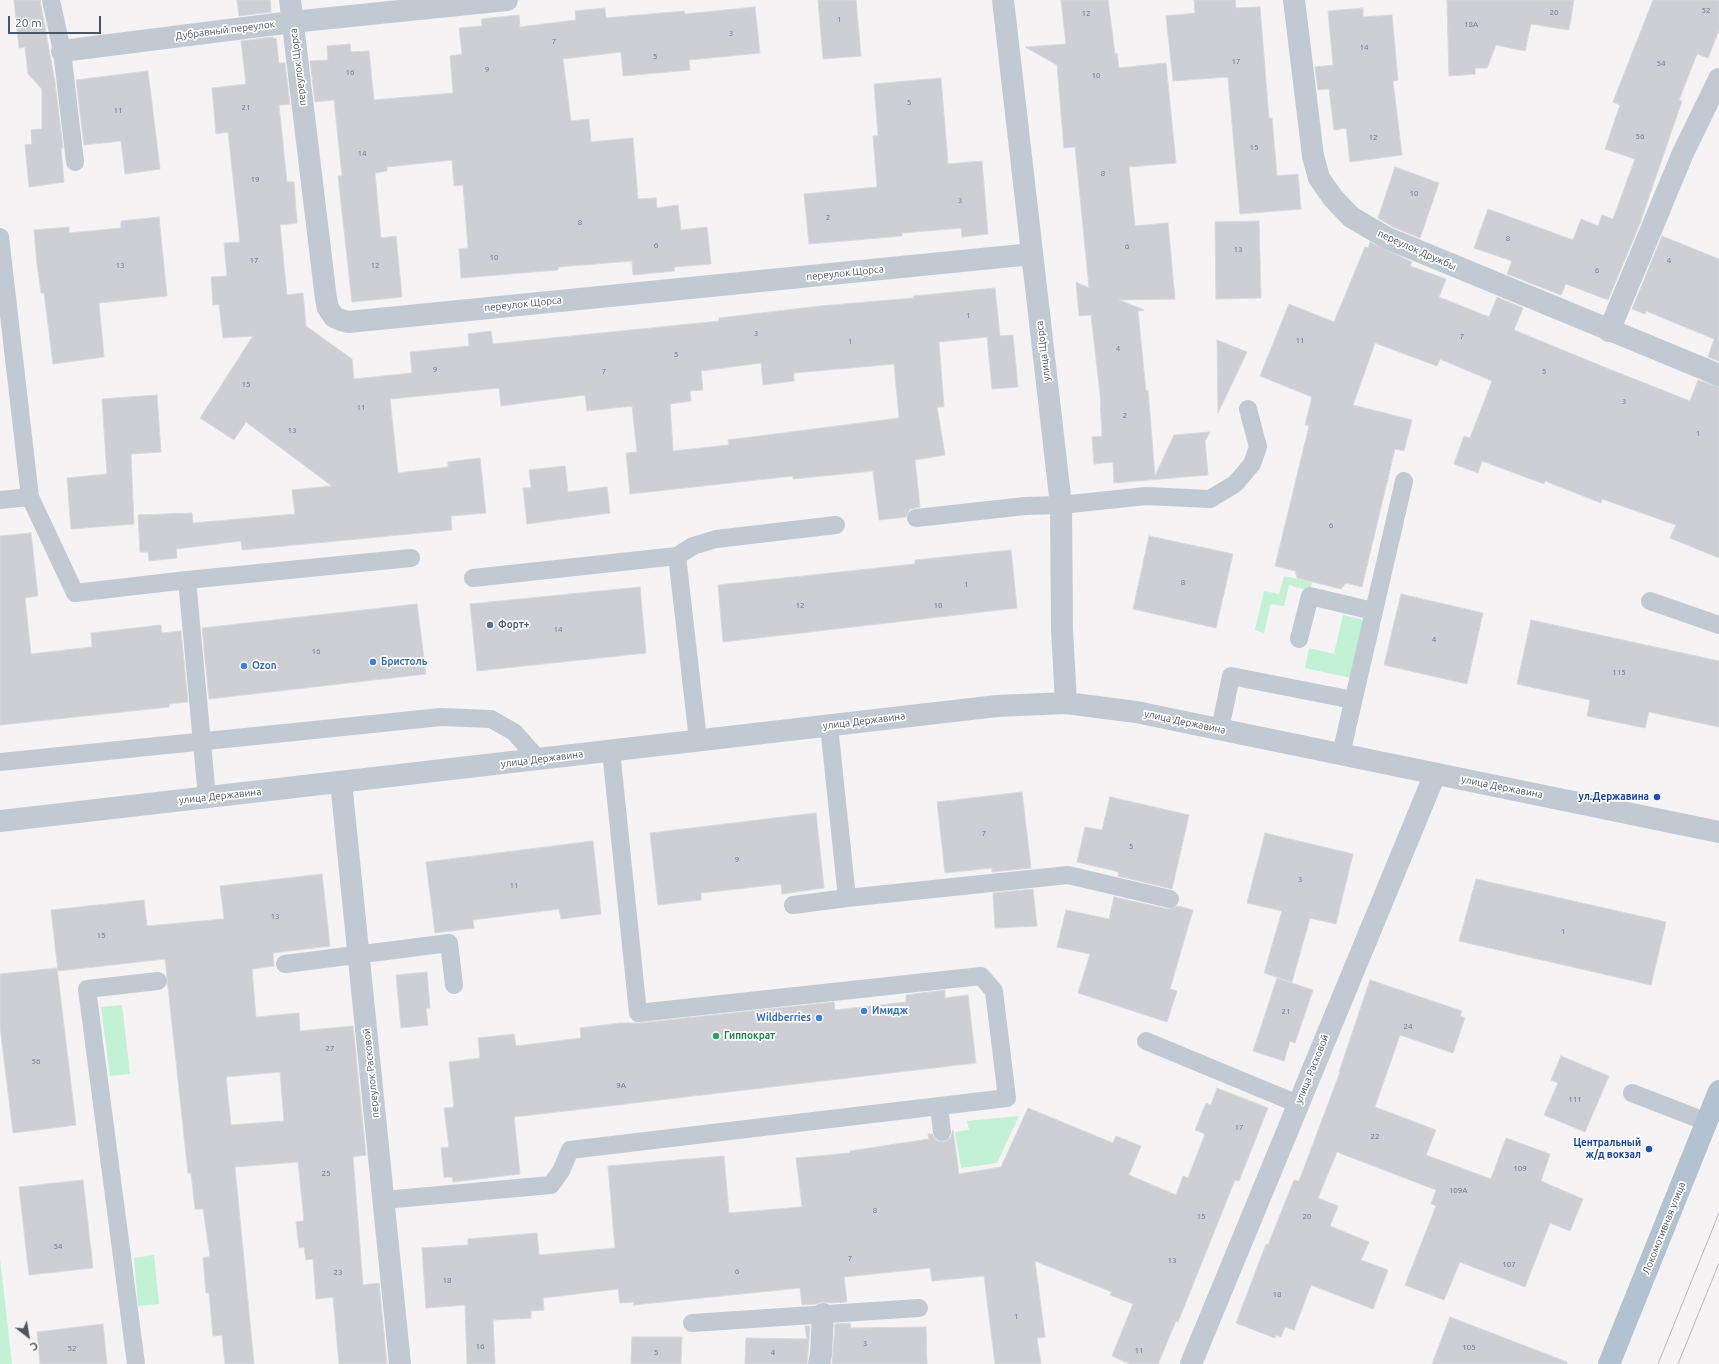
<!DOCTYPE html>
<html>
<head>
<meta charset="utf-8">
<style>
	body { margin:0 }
	#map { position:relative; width:1719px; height:1364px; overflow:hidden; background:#f5f3f3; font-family:Ubuntu,sans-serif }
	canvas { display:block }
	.north { position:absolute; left:8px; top:1316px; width:40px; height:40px; -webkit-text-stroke:3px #fff; paint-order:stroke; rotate:149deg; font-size:11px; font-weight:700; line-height:16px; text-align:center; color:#4a5661 }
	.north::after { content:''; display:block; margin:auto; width:14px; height:18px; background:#4a5661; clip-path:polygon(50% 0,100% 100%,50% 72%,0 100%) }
	.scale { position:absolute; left:8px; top:16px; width:93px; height:18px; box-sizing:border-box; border:2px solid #4a5661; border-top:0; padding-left:5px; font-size:12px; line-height:14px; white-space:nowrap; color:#4a5661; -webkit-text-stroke:3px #fff; paint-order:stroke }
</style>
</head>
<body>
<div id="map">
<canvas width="1719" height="1364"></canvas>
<div class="north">С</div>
<div class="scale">20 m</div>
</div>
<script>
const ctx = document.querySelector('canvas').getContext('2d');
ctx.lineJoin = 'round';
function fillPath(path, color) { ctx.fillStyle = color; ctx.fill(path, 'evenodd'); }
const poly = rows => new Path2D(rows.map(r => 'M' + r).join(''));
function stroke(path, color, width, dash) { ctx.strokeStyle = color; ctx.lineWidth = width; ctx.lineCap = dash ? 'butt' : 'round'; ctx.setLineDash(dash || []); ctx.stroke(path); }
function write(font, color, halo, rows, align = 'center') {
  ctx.font = font + ' Ubuntu,sans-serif'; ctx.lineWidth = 3.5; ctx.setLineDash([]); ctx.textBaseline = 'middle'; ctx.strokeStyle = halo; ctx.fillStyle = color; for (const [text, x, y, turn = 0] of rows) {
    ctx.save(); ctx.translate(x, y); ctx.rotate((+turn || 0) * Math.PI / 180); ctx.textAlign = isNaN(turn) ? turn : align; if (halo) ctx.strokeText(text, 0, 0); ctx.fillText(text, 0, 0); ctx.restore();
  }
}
fillPath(poly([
	[1284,576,1312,582,1310,591,1289,585,1284,606,1271,604,1264,633,1255,630,1264,591,1279,594],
	[1343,615,1364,620,1351,678,1305,668,1309,648,1334,654],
	[122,1005,130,1074,110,1076,101,1007],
	[1019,1116,997,1163,961,1168,955,1132,969,1130,967,1121],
	[154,1255,159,1304,138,1306,134,1258],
	[0,1259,12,1364,0,1364]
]), '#c3f1d5');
const building = poly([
	[14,0,40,0,55,82,63,148,61,148,64,182,29,187,25,145,32,144,31,130,42,129,42,89,28,74,25,47,19,48,14,0],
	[237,0,270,0,271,12,239,16,237,0],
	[818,0,856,0,861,56,823,59,818,0],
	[1061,0,1108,0,1115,54,1117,53,1119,68,1166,63,1176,163,1129,167,1135,226,1168,223,1175,299,1119,300,1144,310,1138,311,1146,391,1148,390,1155,476,1174,435,1210,432,1205,441,1208,475,1114,483,1113,462,1094,464,1092,437,1102,436,1100,394,1091,315,1079,316,1076,282,1089,288,1075,147,1064,148,1057,65,1025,47,1066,44,1061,0],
	[1194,0,1235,0,1236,8,1260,7,1269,118,1272,118,1277,176,1298,174,1301,209,1240,214,1228,77,1173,81,1166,16,1195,13,1194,0],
	[1447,0,1574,0,1569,30,1531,24,1525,51,1496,45,1487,68,1475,68,1475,74,1449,76,1447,0],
	[1653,0,1719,0,1719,30,1708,58,1697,54,1679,100,1682,101,1639,226,1608,300,1566,284,1561,295,1507,274,1512,261,1474,248,1488,209,1573,240,1581,219,1598,226,1602,215,1613,219,1635,159,1605,149,1620,105,1613,102,1653,0],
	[755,7,760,53,689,60,690,70,623,76,621,52,563,59,571,121,589,119,591,142,633,138,638,199,656,198,657,208,678,205,681,230,707,227,711,264,674,267,675,271,633,275,632,261,558,267,558,270,461,278,459,249,468,248,463,185,454,186,452,160,387,167,387,171,375,173,381,238,396,236,402,297,352,302,338,176,342,176,334,100,315,102,310,61,328,60,327,46,350,44,351,52,369,51,374,100,453,93,450,56,462,54,459,28,482,26,481,19,519,15,520,27,576,20,575,11,605,8,606,18,684,11,685,14,755,7],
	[1363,8,1363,17,1392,15,1398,80,1393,81,1402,155,1350,162,1346,128,1334,130,1329,89,1318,90,1315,67,1333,65,1328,11,1363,8],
	[273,37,273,39,276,38,279,63,285,63,290,104,279,105,287,182,294,182,297,223,280,225,287,295,303,293,306,326,352,359,354,379,412,373,410,352,469,346,468,334,491,331,493,344,719,321,719,318,820,306,914,298,913,296,995,288,1000,336,1013,335,1018,387,992,389,987,337,939,342,944,407,937,407,945,455,915,460,920,507,910,509,906,517,879,520,873,471,793,479,793,476,630,494,626,453,637,452,632,406,587,411,585,395,501,406,499,388,390,399,398,473,448,467,448,462,480,458,486,513,451,516,452,530,242,550,241,541,176,549,177,558,149,561,148,552,140,552,138,515,192,513,193,523,295,514,292,490,332,486,246,422,234,440,200,418,253,336,223,338,219,304,213,305,211,277,227,276,224,243,240,242,228,132,216,134,212,88,246,84,241,41,273,37],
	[761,363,763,385,794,381,794,373,894,364,899,418,728,440,729,445,673,451,670,404,691,401,690,391,703,390,701,371,761,363],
	[148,71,160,169,125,174,121,141,84,145,76,80,148,71],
	[941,78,948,164,982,161,988,234,962,237,961,228,902,233,902,236,809,244,804,194,877,187,873,136,878,136,874,84,941,78],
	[1395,167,1439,183,1420,238,1393,227,1378,218,1395,167],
	[159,217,167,296,99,303,104,357,53,364,44,293,41,293,37,264,34,230,69,227,69,233,121,228,121,221,159,217],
	[1259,221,1261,298,1216,299,1215,222,1259,221],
	[1662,236,1719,259,1719,361,1708,357,1714,339,1646,311,1645,314,1632,309,1662,236],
	[1370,242,1412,262,1410,266,1446,279,1439,297,1489,317,1497,297,1523,308,1514,330,1609,369,1690,401,1698,380,1719,387,1719,558,1670,538,1676,525,1602,499,1601,503,1545,481,1544,484,1482,461,1478,473,1454,464,1464,436,1470,438,1492,381,1440,359,1437,366,1375,343,1353,405,1412,420,1404,451,1395,449,1362,587,1346,583,1341,589,1297,578,1295,571,1275,566,1309,426,1305,425,1312,397,1260,376,1289,304,1334,322,1365,247,1368,248,1370,242],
	[1217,340,1247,352,1218,413,1217,340],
	[157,395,161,452,131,454,134,524,71,529,67,478,107,474,102,399,157,395],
	[565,466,568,492,607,487,610,513,527,524,523,488,531,488,529,470,565,466],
	[31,533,38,596,25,598,31,654,92,647,91,633,161,625,162,633,181,631,188,702,169,704,169,707,0,725,0,536,31,533],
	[1149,536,1233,554,1216,628,1133,609,1149,536],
	[1011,550,1017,608,723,642,718,585,915,564,915,560,1011,550],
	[640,587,646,653,477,671,470,604,640,587],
	[1401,594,1483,613,1467,684,1384,665,1401,594],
	[417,604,426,674,209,699,202,628,417,604],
	[1531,620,1719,661,1719,727,1649,712,1645,728,1587,716,1590,700,1517,684,1531,620],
	[1022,792,1031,868,992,872,992,868,945,873,937,802,1022,792],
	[1110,797,1189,815,1172,889,1118,876,1119,872,1077,862,1085,827,1102,830,1110,797],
	[816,813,824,888,782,894,781,884,701,893,701,900,658,905,650,833,816,813],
	[1265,833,1353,854,1336,924,1310,918,1292,982,1264,973,1282,911,1247,903,1265,833],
	[593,841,601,914,561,919,559,909,473,920,474,928,435,933,426,862,593,841],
	[322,874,330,946,273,953,274,966,252,969,256,1017,299,1013,300,1031,353,1026,366,1155,353,1157,363,1285,379,1283,387,1364,339,1364,333,1297,316,1299,313,1259,306,1260,304,1247,299,1248,296,1222,304,1221,298,1162,235,1167,254,1364,225,1364,222,1335,213,1336,209,1293,206,1293,203,1258,210,1256,203,1209,195,1209,191,1173,188,1173,165,959,58,971,51,910,144,900,147,926,224,919,220,886,322,874],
	[280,1072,284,1121,231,1125,226,1077,280,1072],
	[1476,879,1666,922,1651,985,1459,941,1476,879],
	[1033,889,1037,926,995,928,993,893,1033,889],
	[1114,897,1168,909,1178,906,1193,910,1170,989,1177,991,1167,1022,1078,993,1090,954,1057,947,1066,910,1109,919,1114,897],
	[57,968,76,1125,13,1133,0,1027,0,974,57,968],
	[427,972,430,1008,426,1008,428,1025,401,1028,396,975,427,972],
	[1277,978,1313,990,1295,1043,1290,1041,1284,1061,1253,1051,1277,978],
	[1370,980,1462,1011,1460,1016,1465,1018,1453,1053,1400,1035,1375,1107,1436,1130,1426,1155,1491,1179,1506,1138,1550,1154,1541,1181,1583,1199,1570,1231,1550,1223,1525,1287,1460,1262,1444,1300,1405,1285,1436,1206,1431,1204,1436,1190,1337,1152,1318,1198,1338,1206,1330,1226,1369,1242,1361,1260,1388,1270,1373,1309,1311,1285,1294,1330,1285,1327,1281,1337,1276,1335,1275,1338,1236,1323,1266,1244,1268,1245,1294,1180,1299,1181,1340,1072,1339,1072,1370,980],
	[945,990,945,998,968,995,976,1063,514,1117,520,1174,453,1182,452,1177,444,1177,441,1148,449,1147,444,1108,454,1107,449,1062,480,1058,478,1038,514,1034,516,1046,581,1038,580,1028,620,1023,639,1023,834,1002,835,1010,906,1002,906,995,945,990],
	[1561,1056,1609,1076,1585,1132,1544,1115,1558,1083,1551,1080,1561,1056],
	[1217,1088,1268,1108,1239,1181,1235,1180,1178,1322,1176,1321,1158,1364,1130,1364,1112,1356,1133,1304,1110,1295,1112,1292,1035,1261,1045,1337,1037,1338,1041,1364,995,1364,984,1276,932,1281,930,1268,844,1277,847,1302,830,1303,823,1302,816,1304,802,1305,800,1288,633,1305,634,1302,620,1303,618,1289,543,1298,544,1310,531,1311,531,1318,493,1320,495,1364,467,1364,465,1305,426,1308,422,1248,468,1245,468,1239,537,1233,539,1255,615,1248,608,1166,724,1156,729,1213,802,1207,796,1158,850,1153,850,1151,929,1139,928,1134,932,1134,937,1141,944,1142,951,1137,953,1130,959,1174,1001,1167,1028,1108,1113,1143,1116,1136,1141,1146,1129,1175,1176,1195,1183,1176,1188,1178,1205,1134,1195,1130,1206,1103,1211,1105,1217,1088],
	[83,1180,93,1268,29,1275,19,1187,83,1180],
	[1450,1317,1567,1362,1567,1364,1432,1364,1450,1317],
	[850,1323,851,1328,926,1327,927,1364,832,1364,835,1324,850,1323],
	[103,1324,107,1364,40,1364,37,1332,103,1324],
	[805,1326,810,1326,807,1364,745,1364,746,1338,807,1339,805,1326],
	[632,1337,682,1337,681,1364,631,1364,632,1337]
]);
fillPath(building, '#cdcfd5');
stroke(building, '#d7d9de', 1);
stroke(poly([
	[51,0,62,51,75,162],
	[0,237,30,497,75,593,187,580],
	[0,500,30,497],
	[916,518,1025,506,1061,505,1146,496,1210,499,1235,484,1252,464,1258,447,1248,409],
	[677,556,693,546,716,539,836,525],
	[473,578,677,556,698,740],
	[1650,601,1719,625],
	[1299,639,1310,596,1373,611],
	[829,726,847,898,1068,875,1170,899],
	[1220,729,1231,676,1353,700],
	[1341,754,1404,481],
	[0,762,441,717,491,719,514,732,538,759],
	[207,797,187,580,411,558],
	[793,905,847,898],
	[285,964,449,943,454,985],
	[1146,1041,1298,1104],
	[1632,1093,1707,1122],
	[939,1106,942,1132],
	[384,1200,551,1185,561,1171,570,1150,1007,1098,994,991,981,976,638,1013,611,751],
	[692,1323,919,1308],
	[136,1364,87,989,158,981]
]), '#c1cad2', 18);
stroke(poly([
	[290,0,326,299,328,308,334,317,341,320,348,322,1032,254],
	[1003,0,1061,505,1062,629,1066,703],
	[1294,0,1313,156,1319,178,1333,198,1351,217,1387,238,1719,375],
	[62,51,292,22,507,0],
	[1609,331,1683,153,1719,79],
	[341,782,400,1364],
	[0,821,997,706,1066,703,1136,712,1719,832],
	[819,1364,821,1354,823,1314],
	[1191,1364,1435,774]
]), '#c1cad2', 22);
stroke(poly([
	[1609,1364,1719,1091]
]), '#b3c2d1', 22);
stroke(poly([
	[1658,1364,1719,1213],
	[1678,1364,1719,1263]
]), '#b5b8bd', 1);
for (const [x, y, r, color] of [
	[490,625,4,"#5c6f8a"],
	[373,662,4,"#3f7fe0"],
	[244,666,4,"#3f7fe0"],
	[1657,797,4,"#1a4fb4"],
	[864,1011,4,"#3f7fe0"],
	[819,1018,4,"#3f7fe0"],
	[716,1036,4,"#2e9e5b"],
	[1649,1149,4,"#1a4fb4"]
]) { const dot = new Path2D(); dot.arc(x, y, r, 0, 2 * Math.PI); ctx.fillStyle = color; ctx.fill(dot); stroke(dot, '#fff', 1.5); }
write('8px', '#6b747e', null, [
	["52",1706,10],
	["20",1554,12],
	["12",1086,13],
	["1",839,19],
	["18А",1471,24],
	["3",731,33],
	["7",554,41],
	["14",1364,47],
	["5",655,56],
	["17",1236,61],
	["54",1661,63],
	["9",487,69],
	["16",350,72],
	["10",1096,75],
	["5",909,102],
	["21",246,107],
	["11",118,110],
	["56",1640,136],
	["12",1373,137],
	["15",1254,147],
	["14",362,153],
	["8",1103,173],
	["19",255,179],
	["10",1414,193],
	["3",960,200],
	["2",828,217],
	["8",580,222],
	["8",1508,238],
	["6",656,245],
	["6",1127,246],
	["13",1238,249],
	["10",494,257],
	["17",254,260],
	["4",1669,260],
	["13",120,265],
	["12",375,265],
	["6",1597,270],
	["1",968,315],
	["3",756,333],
	["7",1462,336],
	["11",1300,340],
	["1",850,341],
	["4",1118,348],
	["5",676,354],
	["9",435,369],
	["7",604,371],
	["5",1544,371],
	["15",246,384],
	["3",1624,401],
	["11",361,407],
	["2",1125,415],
	["13",292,430],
	["1",1698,433],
	["6",1331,525],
	["8",1183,582],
	["1",966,584],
	["12",800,605],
	["10",938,605],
	["14",558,629],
	["4",1434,639],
	["16",316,651],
	["115",1619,672],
	["7",984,833],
	["5",1131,846],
	["9",737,859],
	["3",1300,879],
	["11",514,885],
	["13",275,916],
	["1",1563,931],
	["15",101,935],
	["21",1286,1011],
	["24",1408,1026],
	["27",330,1048],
	["56",36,1061],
	["9А",621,1085],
	["111",1575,1099],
	["17",1239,1127],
	["22",1375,1136],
	["109",1520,1168],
	["25",326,1173],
	["109А",1458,1190],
	["8",875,1210],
	["15",1201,1216],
	["20",1307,1216],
	["54",58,1246],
	["7",850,1258],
	["13",1172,1260],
	["107",1509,1264],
	["6",737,1271],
	["23",338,1272],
	["18",447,1280],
	["18",1277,1294],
	["1",1016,1316],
	["3",865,1343],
	["16",480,1346],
	["105",1469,1347],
	["52",72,1348],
	["11",1139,1350],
	["5",656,1352],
	["4",773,1352]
]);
write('10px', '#4a5661', '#fff', [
	["Дубравный переулок",225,30,-7],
	["переулок Щорса",298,67,-97],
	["переулок Дружбы",1417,250,24],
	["переулок Щорса",845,273,-6],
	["переулок Щорса",523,304,-6],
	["улица Щорса",1043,351,-97],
	["улица Державина",864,721,-7],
	["улица Державина",1185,722,12],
	["улица Державина",542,759,-7],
	["улица Державина",1502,787,11],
	["улица Державина",220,796,-6],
	["улица Расковой",1312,1069,-68],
	["переулок Расковой",371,1073,-96],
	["Локомотивная улица",1664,1228,-68]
]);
write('bold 10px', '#4e5e75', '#fff', [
	["Форт+",498,625]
], 'left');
write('bold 10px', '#366cbe', '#fff', [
	["Бристоль",381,662],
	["Ozon",252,666],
	["Имидж",872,1011],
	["Wildberries",811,1018,"right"]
], 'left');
write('bold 10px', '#164399', '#fff', [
	["ул.Державина",1649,797],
	["Центральный",1641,1143],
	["ж/д вокзал",1641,1155]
], 'right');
write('bold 10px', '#27864d', '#fff', [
	["Гиппократ",724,1036]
], 'left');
</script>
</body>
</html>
